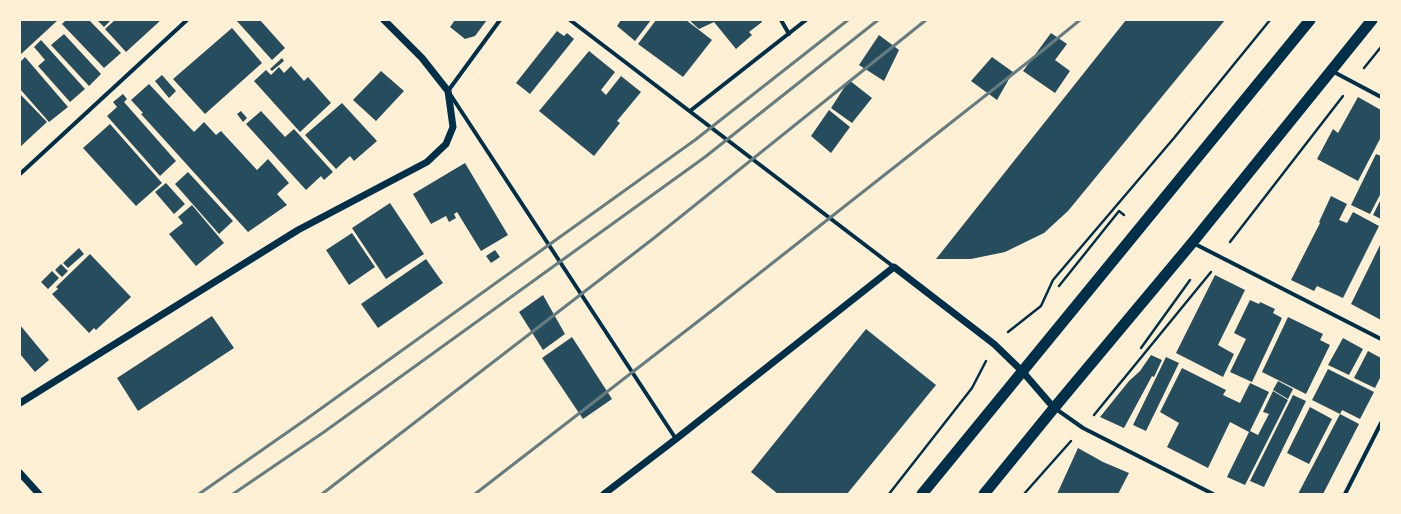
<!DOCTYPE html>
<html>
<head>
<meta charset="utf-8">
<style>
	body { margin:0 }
	#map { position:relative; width:1401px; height:514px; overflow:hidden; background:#fdf0d5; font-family:"Source Sans 3",sans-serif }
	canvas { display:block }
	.frame { position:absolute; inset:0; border:21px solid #fdf0d5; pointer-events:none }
</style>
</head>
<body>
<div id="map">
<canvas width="1401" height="514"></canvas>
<div class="frame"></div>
</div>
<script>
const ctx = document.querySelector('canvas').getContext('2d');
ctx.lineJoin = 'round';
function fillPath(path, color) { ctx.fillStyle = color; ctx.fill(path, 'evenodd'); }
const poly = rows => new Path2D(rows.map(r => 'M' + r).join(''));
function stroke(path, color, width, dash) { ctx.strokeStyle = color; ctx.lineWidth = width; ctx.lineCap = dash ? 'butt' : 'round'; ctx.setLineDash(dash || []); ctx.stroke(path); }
fillPath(poly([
	[20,20,58,20,20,55],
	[66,20,89,20,121,53,104,68,62,24],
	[97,20,111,20,104,27],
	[115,20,161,20,126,52,105,29],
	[236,20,260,20,285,48,272,60],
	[455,20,487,20,475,36,465,39,450,27],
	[621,20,651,20,635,41,617,26],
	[656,20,686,20,712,40,683,77,638,44],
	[689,20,761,20,762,22,749,32,752,35,736,49,714,22,699,29],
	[1126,20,1225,20,1068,211,1044,233,1005,252,971,259,936,259],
	[232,28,262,63,205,114,173,79],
	[557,31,564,36,567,33,574,39,530,94,516,83],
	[1051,33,1067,44,1055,60,1070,71,1055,93,1023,71],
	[64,34,101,74,89,86,51,45],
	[879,35,899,50,884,81,859,65],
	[41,40,85,89,70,102,38,66,45,60,34,47],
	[589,51,615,72,601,90,606,95,621,76,641,92,617,121,620,123,594,156,539,111],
	[25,57,68,107,49,122,20,89,20,62],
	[992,57,1013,72,997,100,971,81],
	[282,58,284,61,272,71,270,69],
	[291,66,304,81,308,77,331,103,300,132,254,81,266,70,271,75,279,67,284,73],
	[381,71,404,91,376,121,353,100],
	[162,75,176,91,169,98,155,81],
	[849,80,872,98,852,123,831,108],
	[149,84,194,132,204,122,216,135,221,131,257,170,268,159,289,183,277,194,287,205,248,232,141,114,143,113,131,100],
	[20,94,47,122,20,147],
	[123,94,127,99,124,102,176,161,160,176,107,116,117,107,113,102],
	[1358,97,1381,110,1381,137,1358,181,1317,159,1333,129,1338,133],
	[342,103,377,141,354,161,350,156,336,169,305,135],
	[829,110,850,127,831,153,811,136],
	[241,111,247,118,243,122,237,114],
	[261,111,285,137,294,129,333,172,324,180,321,176,306,190,246,124],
	[110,124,162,183,136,206,83,148],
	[1376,154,1381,156,1381,193,1370,214,1351,205],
	[465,163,508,235,481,251,457,212,454,214,456,218,449,222,446,216,431,224,413,194],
	[188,172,233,221,219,234,175,184],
	[166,183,185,204,174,214,155,192],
	[1331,196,1347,204,1339,220,1347,223,1353,212,1379,226,1343,298,1317,286,1314,291,1291,280,1320,223,1319,222],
	[1381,199,1381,219,1373,215],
	[390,203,424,254,386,279,352,228],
	[192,205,224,243,196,266,169,234,183,223,178,217],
	[352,233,375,267,349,285,326,250],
	[1381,243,1381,320,1351,304],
	[79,248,84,254,68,268,63,263],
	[495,250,500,257,491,263,486,256],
	[90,254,131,297,96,330,94,328,89,333,52,294,58,289,56,287],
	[426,259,443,283,378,328,361,304],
	[61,264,68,271,62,277,55,270],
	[52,271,59,278,48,289,41,282],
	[1215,275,1245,290,1218,345,1234,354,1223,377,1176,353],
	[543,295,565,334,543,350,519,312],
	[1250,300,1259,304,1260,302,1275,309,1273,313,1282,318,1252,382,1230,372,1246,339,1234,333],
	[212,316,234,348,138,411,117,378],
	[1288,317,1323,334,1320,340,1330,345,1306,394,1262,372],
	[20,325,49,360,35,372,20,354],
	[866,329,936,385,847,494,778,494,751,472],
	[572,337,612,399,583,419,542,358],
	[1343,338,1363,349,1349,375,1328,365],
	[1368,351,1381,358,1381,376,1375,388,1354,378],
	[1151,355,1162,360,1154,377,1152,376,1124,428,1100,417,1129,381,1140,371],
	[1166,357,1179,363,1146,431,1133,425],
	[1182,368,1226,390,1223,395,1240,403,1250,383,1269,392,1250,431,1258,435,1269,414,1263,412,1273,391,1288,400,1245,485,1227,477,1249,432,1230,422,1208,468,1167,447,1179,423,1160,412],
	[1328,369,1374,392,1360,419,1342,410,1340,414,1359,424,1323,494,1298,494,1340,414,1312,400],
	[1278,381,1293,389,1288,399,1273,390],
	[1293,395,1306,401,1264,487,1250,481],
	[1310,407,1332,419,1309,464,1287,453],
	[1078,448,1103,462,1129,473,1118,494,1057,494]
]), '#264d5e');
stroke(poly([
	[1364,68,1381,47],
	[1230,242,1343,96],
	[1059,286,1119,211,1124,215],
	[1008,332,1041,306,1053,280,1174,138,1270,20],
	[1141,348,1190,280],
	[1094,415,1211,272],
	[889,494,972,388,986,361],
	[1024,494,1071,441]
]), '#003049', 2.5);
stroke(poly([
	[500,20,448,91,676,439],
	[570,20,894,267],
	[781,20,789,34],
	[1332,71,1381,97],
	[690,111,806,20],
	[20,174,187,20],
	[1193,243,1381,339],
	[1056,409,1083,428,1213,494],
	[1345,494,1381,423]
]), '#003049', 4);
stroke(poly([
	[20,403,298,230,427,162,446,144,453,127,448,91,422,58,384,20],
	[20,473,39,494],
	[604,494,676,439,894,267,994,344,1022,371,1054,408]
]), '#003049', 7);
stroke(poly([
	[922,494,1310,20],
	[984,494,1054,408,1192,243,1372,20]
]), '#003049', 11);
stroke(poly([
	[199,494,305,420,695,140,848,20],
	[233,494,324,432,705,157,878,20],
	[322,494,654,238,926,20],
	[475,494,714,309,1037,55,1080,20]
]), '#657d81', 3);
</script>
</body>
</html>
